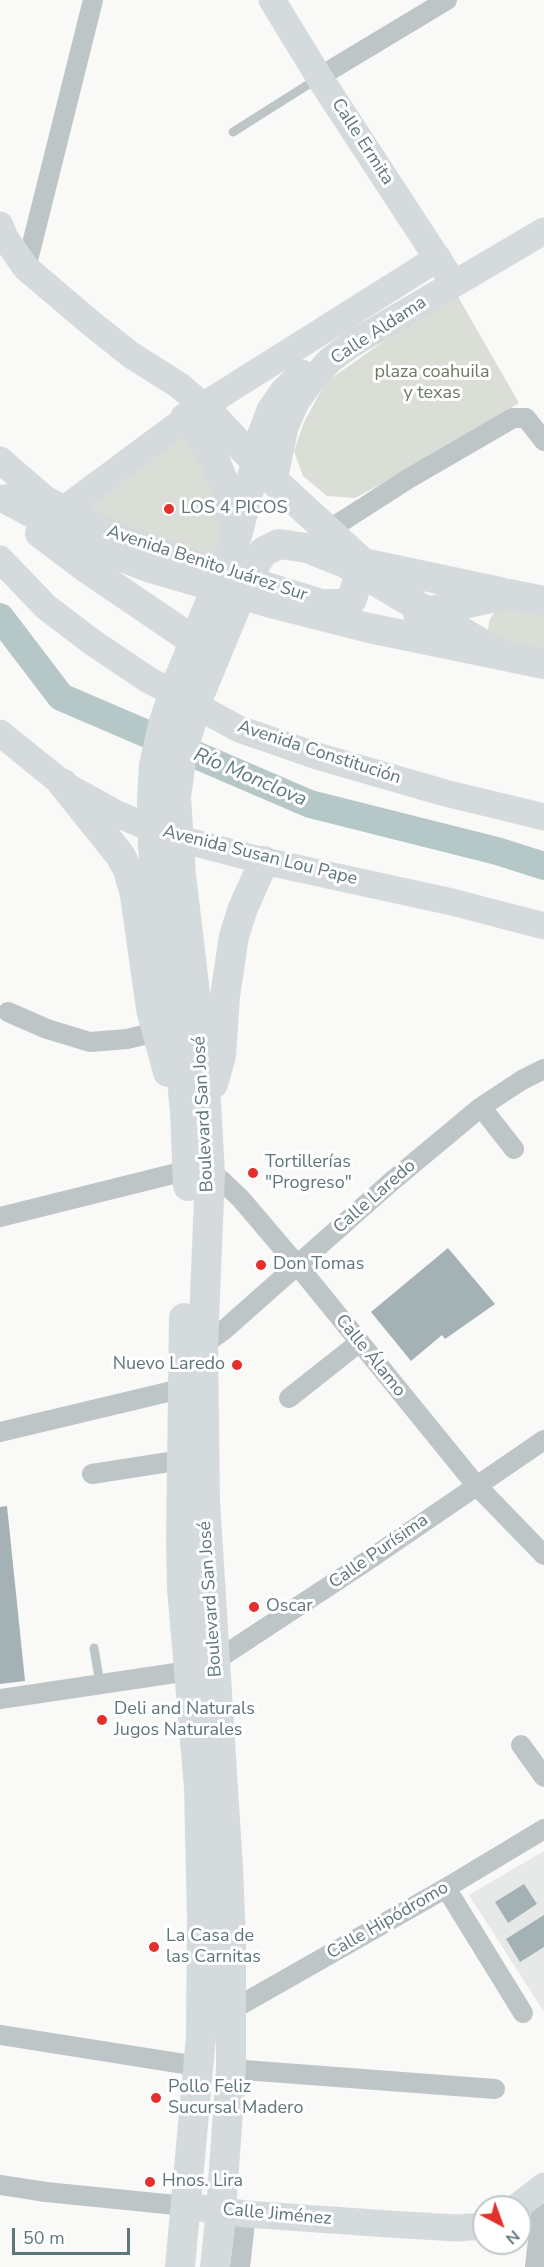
<!DOCTYPE html>
<html>
<head>
<meta charset="utf-8">
<style>
	body { margin:0 }
	#map { position:relative; width:544px; height:2267px; overflow:hidden; background:#f9f9f7; font-family:"Nunito Sans",sans-serif }
	canvas { display:block }
	.north { position:absolute; left:472px; top:2195px; width:60px; height:60px; box-sizing:border-box; background:#fff; border:2px solid #bfc8cb; border-radius:50%; rotate:139deg; font-size:16px; font-weight:700; line-height:24px; text-align:center; color:#5f767c }
	.north::after { content:''; display:block; margin:auto; width:21px; height:27px; background:#e42f2c; clip-path:polygon(50% 0,100% 100%,50% 72%,0 100%) }
	.scale { position:absolute; left:12px; top:2228px; width:118px; height:27px; box-sizing:border-box; border:3px solid #5f767c; border-top:0; padding-left:8px; font-size:18px; line-height:21px; white-space:nowrap; color:#5f767c; -webkit-text-stroke:4px #fff; paint-order:stroke }
</style>
</head>
<body>
<div id="map">
<canvas width="544" height="2267"></canvas>
<div class="north">N</div>
<div class="scale">50 m</div>
</div>
<script>
const ctx = document.querySelector('canvas').getContext('2d');
ctx.lineJoin = 'round';
function fillPath(path, color) { ctx.fillStyle = color; ctx.fill(path, 'evenodd'); }
const poly = rows => new Path2D(rows.map(r => 'M' + r).join(''));
function stroke(path, color, width, dash) { ctx.strokeStyle = color; ctx.lineWidth = width; ctx.lineCap = dash ? 'butt' : 'round'; ctx.setLineDash(dash || []); ctx.stroke(path); }
function write(font, color, halo, rows, align = 'center') {
  ctx.font = font + ' "Nunito Sans",sans-serif'; ctx.lineWidth = 6; ctx.setLineDash([]); ctx.textBaseline = 'middle'; ctx.strokeStyle = halo; ctx.fillStyle = color; for (const [text, x, y, turn = 0] of rows) {
    ctx.save(); ctx.translate(x, y); ctx.rotate((+turn || 0) * Math.PI / 180); ctx.textAlign = isNaN(turn) ? turn : align; if (halo) ctx.strokeText(text, 0, 0); ctx.fillText(text, 0, 0); ctx.restore();
  }
}
fillPath(poly([
	[544,1851,544,2012,469,1895]
]), '#e7e9e8');
fillPath(poly([
	[457,295,519,403,411,468,355,498,327,496,303,476,294,451,304,422,326,382,397,332],
	[177,436,189,438,203,464,227,534,213,561,83,509],
	[507,607,544,613,544,655,492,637,488,629,490,619,496,610]
]), '#dbded6');
stroke(poly([
	[0,617,61,697,310,804,497,851,544,866]
]), '#b5c7c7', 28);
fillPath(poly([
	[448,1248,495,1304,445,1339,442,1335,411,1361,371,1312],
	[7,1506,25,1681,0,1684,0,1507],
	[524,1884,537,1904,508,1923,495,1902],
	[544,1915,544,1947,520,1962,506,1939]
]), '#a4b2b5');
stroke(poly([
	[233,132,317,79],
	[94,1648,100,1684]
]), '#bdc5c7', 9);
stroke(poly([
	[319,77,447,0],
	[26,268,93,0],
	[327,531,408,479,513,418,526,418,544,441],
	[8,1012,47,1029,90,1042,127,1039,156,1032],
	[481,1107,514,1149],
	[0,1217,189,1170,210,1174,221,1180,241,1199,298,1266,476,1485,544,1555],
	[196,1347,203,1345,224,1330,391,1182,481,1107,522,1080,544,1069],
	[289,1398,360,1342],
	[0,1432,193,1386],
	[92,1474,182,1460],
	[0,1699,189,1671,215,1661,367,1561,544,1440],
	[521,1745,544,1777],
	[446,1888,523,2013],
	[230,2011,446,1888,544,1829],
	[0,2035,197,2066],
	[231,2069,495,2089],
	[0,2185,46,2192,186,2206],
	[240,2267,246,2214],
	[535,2267,544,2188]
]), '#bdc5c7', 20);
stroke(poly([
	[272,0,319,77,447,273],
	[0,225,5,238,26,268,92,324,131,355,180,386,203,406],
	[0,460,45,499,118,536,174,557,326,604],
	[256,462,261,434,270,410,284,390,302,373],
	[274,481,285,427,296,402,312,380,330,360,352,344,544,231],
	[63,510,203,406,438,258],
	[0,559,46,607,92,642,147,679,239,729,317,756,445,793,544,817],
	[0,733,63,784,117,814,153,829,188,841,264,861,452,902,544,926],
	[186,2206,246,2214,389,2224,457,2228,484,2226],
	[517,2207,544,2186]
]), '#d5dbdc', 27);
stroke(poly([
	[203,406,274,481,363,563,352,599,344,604,327,604],
	[185,418,201,439,215,461,225,485,236,531],
	[6,499,97,547,148,567,271,603,369,628,544,664],
	[40,533,85,567,194,641],
	[363,563,500,592],
	[418,614,509,594,544,601],
	[63,784,120,855,128,870,135,895,151,1009,168,1072],
	[213,1084,221,1056,225,996,234,936,243,908,264,861],
	[188,1186,185,1111,175,1010,153,849,152,799,154,765,163,725,175,689,237,536,256,462],
	[180,2267,201,2037,202,1918,199,1788,182,1588,181,1543,184,1318],
	[215,2267,221,2211,231,2069,231,1940,228,1868,205,1502,203,1345,210,1174,204,1069,181,875,176,797,182,753,199,696,249,575,263,552,279,544,307,548,345,563,501,655]
]), '#d5dbdc', 30);
for (const [x, y, r, color] of [
	[169,509,6,"#e42f2c"],
	[253,1173,6,"#e42f2c"],
	[261,1265,6,"#e42f2c"],
	[237,1365,6,"#e42f2c"],
	[254,1607,6,"#e42f2c"],
	[102,1720,6,"#e42f2c"],
	[154,1947,6,"#e42f2c"],
	[156,2098,6,"#e42f2c"],
	[150,2182,6,"#e42f2c"]
]) { const dot = new Path2D(); dot.arc(x, y, r, 0, 2 * Math.PI); ctx.fillStyle = color; ctx.fill(dot); stroke(dot, '#fff', 2); }
write('18px', '#5f767c', '#fff', [
	["Calle Ermita",362,142,57],
	["Calle Aldama",379,331,-33],
	["Avenida Benito Juárez Sur",207,564,18],
	["Avenida Constitución",319,753,18],
	["Avenida Susan Lou Pape",260,856,14],
	["Boulevard San José",204,1114,-93],
	["Calle Laredo",375,1197,-41],
	["Calle Álamo",370,1356,51],
	["Calle Purísima",379,1552,-35],
	["Boulevard San José",211,1599,-94],
	["Calle Hipódromo",388,1921,-30],
	["Calle Jiménez",277,2215,5]
]);
write('18px', '#6c7a63', '#fff', [
	["plaza coahuila",432,373],
	["y texas",432,394]
]);
write('18px', '#5f767c', '#fff', [
	["LOS 4 PICOS",181,509],
	["Tortillerías",265,1163],
	["\"Progreso\"",265,1184],
	["Don Tomas",273,1265],
	["Nuevo Laredo",225,1365,"right"],
	["Oscar",266,1607],
	["Deli and Naturals",114,1710],
	["Jugos Naturales",114,1731],
	["La Casa de",166,1937],
	["las Carnitas",166,1958],
	["Pollo Feliz",168,2088],
	["Sucursal Madero",168,2109],
	["Hnos. Lira",162,2182]
], 'left');
write('italic 20px', '#5f7b7c', '#fff', [
	["Río Monclova",250,778,23]
]);
</script>
</body>
</html>
